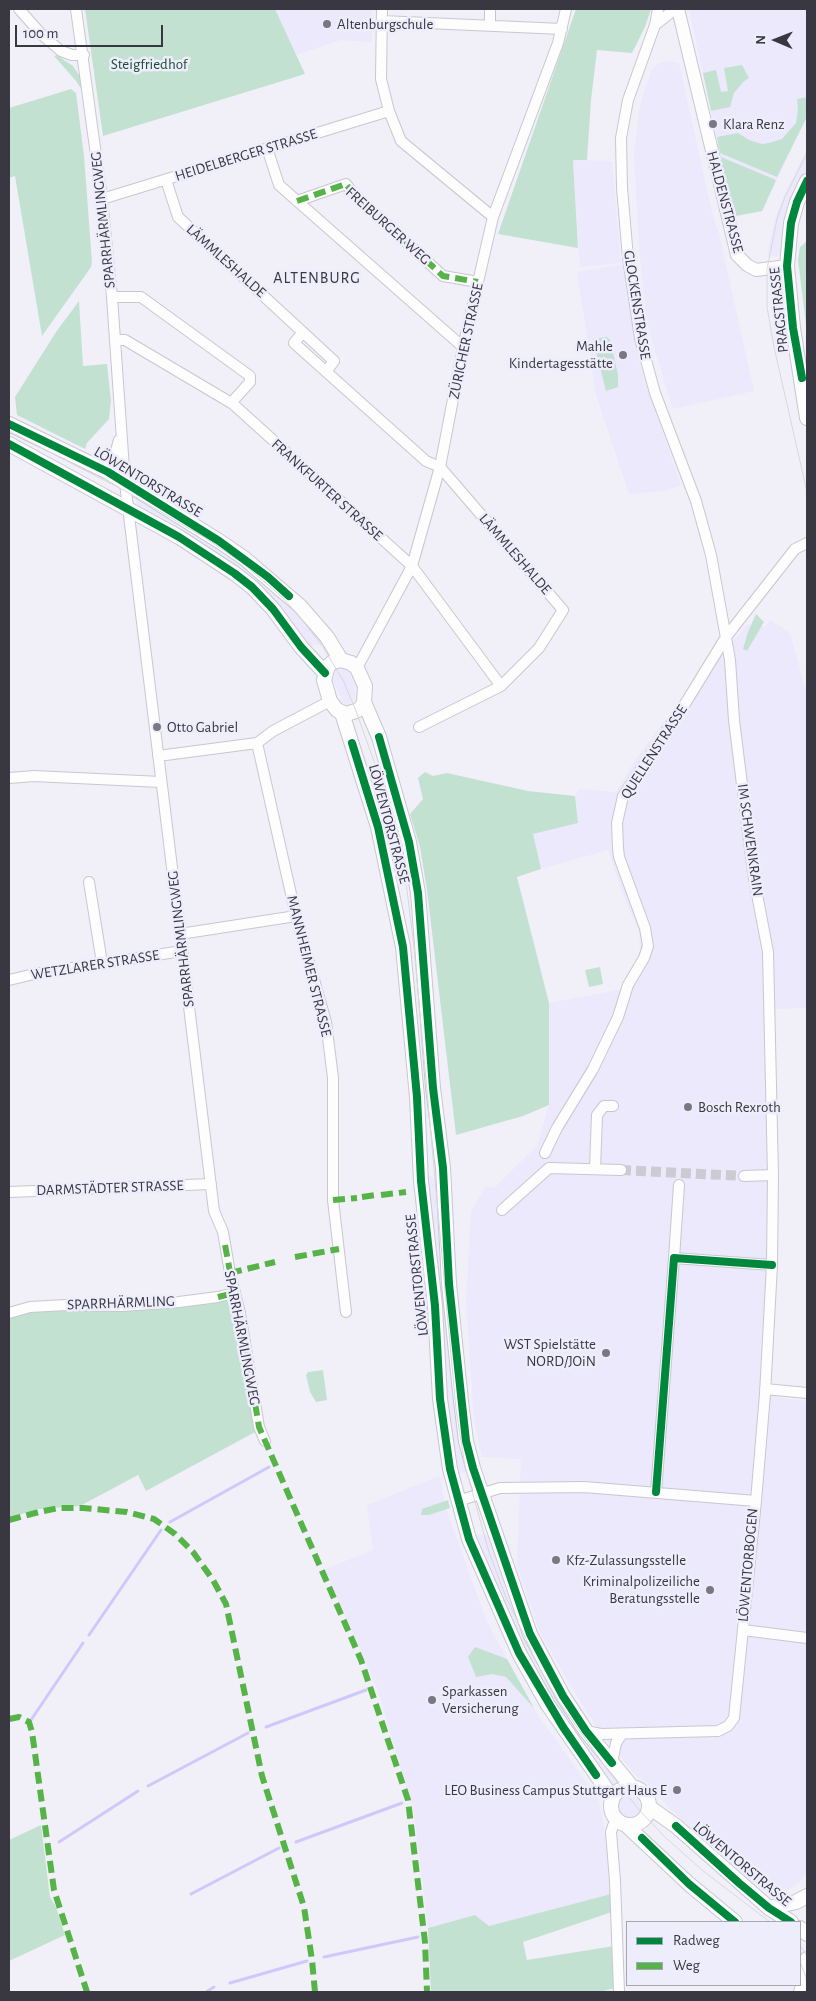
<!DOCTYPE html>
<html>
<head>
<meta charset="utf-8">
<style>
	body { margin:0 }
	#map { position:relative; width:816px; height:2001px; overflow:hidden; background:#f1f0f8; font-family:"Alegreya Sans",sans-serif }
	canvas { display:block }
	.frame { position:absolute; inset:0; border:10px solid #393842; pointer-events:none }
	.legend { position:absolute; left:626px; top:1921px; width:175px; height:65px; box-sizing:border-box; background:#eeedfc; border:1px solid #a6a5b2; margin:0; padding:6px 9px; list-style:none; font-size:15px; color:#393842 }
	.legend li { display:flex; align-items:center; gap:10px; height:25px }
	.legend b { width:25px; border:1px solid #a6a5b2 }
	.north { position:absolute; left:751px; top:15px; width:50px; height:50px; -webkit-text-stroke:4px #eeedfc; paint-order:stroke; rotate:271deg; font-size:14px; font-weight:700; line-height:20px; text-align:center; color:#393842 }
	.north::after { content:''; display:block; margin:auto; width:18px; height:22px; background:#393842; clip-path:polygon(50% 0,100% 100%,50% 72%,0 100%) }
	.scale { position:absolute; left:15px; top:25px; width:148px; height:22px; box-sizing:border-box; border:2px solid #393842; border-top:0; padding-left:6px; font-size:15px; line-height:18px; white-space:nowrap; color:#393842; -webkit-text-stroke:4px #eeedfc; paint-order:stroke }
</style>
</head>
<body>
<div id="map">
<canvas width="816" height="2001"></canvas>
<div class="frame"></div>
<ul class="legend">
<li><b style="height:6px;background:#00873e"></b>Radweg</li>
<li><b style="height:6px;background:#56b347"></b>Weg</li>
</ul>
<div class="north">N</div>
<div class="scale">100 m</div>
</div>
<script>
const ctx = document.querySelector('canvas').getContext('2d');
ctx.lineJoin = 'round';
function fillPath(path, color) { ctx.fillStyle = color; ctx.fill(path, 'evenodd'); }
const poly = rows => new Path2D(rows.map(r => 'M' + r).join(''));
function stroke(path, color, width, dash) { ctx.strokeStyle = color; ctx.lineWidth = width; ctx.lineCap = dash ? 'butt' : 'round'; ctx.setLineDash(dash || []); ctx.stroke(path); }
function write(font, color, halo, rows, align = 'center') {
  ctx.font = font + ' "Alegreya Sans",sans-serif'; ctx.lineWidth = 5; ctx.setLineDash([]); ctx.textBaseline = 'middle'; ctx.strokeStyle = halo; ctx.fillStyle = color; for (const [text, x, y, turn = 0] of rows) {
    ctx.save(); ctx.translate(x, y); ctx.rotate((+turn || 0) * Math.PI / 180); ctx.textAlign = isNaN(turn) ? turn : align; if (halo) ctx.strokeText(text, 0, 0); ctx.fillText(text, 0, 0); ctx.restore();
  }
}
fillPath(poly([
	[275,9,372,9,372,42,341,40,296,55],
	[689,9,807,9,807,118,799,131,763,211,736,216,733,213],
	[669,61,679,63,713,216,719,234,754,391,673,409,652,342,646,314,639,249,634,152,640,105,652,69,659,63],
	[807,149,807,169,793,200,781,249,777,257,767,255,775,219,783,197],
	[573,160,612,161,621,263,580,267],
	[625,264,633,331,644,379,681,485,665,491,629,494,596,395,577,272],
	[134,492,173,517,278,589,323,643,308,647,287,619,137,506],
	[770,620,790,633,807,694,807,1008,774,1009,769,1392,781,1398,807,1401,807,1871,799,1883,788,1890,775,1891,766,1889,744,1875,669,1808,646,1782,637,1777,597,1728,564,1675,538,1628,517,1565,521,1459,482,1457,474,1420,466,1303,471,1211,485,1187,494,1188,537,1146,549,1105,549,1003,623,989,640,951,639,931,623,895,608,850,541,869,532,834,578,823,575,796,579,789,616,792,635,760,676,706,748,624,765,627],
	[339,668,349,672,355,685,355,700,349,705,344,705,333,680,335,671],
	[427,1174,437,1180,469,1471,459,1473,448,1410],
	[439,1476,447,1511,486,1620,537,1714,599,1800,608,1853,611,1894,489,1926,475,1915,428,1928,414,1813,377,1688,325,1569,373,1550,367,1505],
	[475,1534,489,1535,507,1594,524,1632,624,1784,612,1791,531,1671],
	'618 1806a11 11 0 1 1 22 0a11 11 0 1 1-22 0Z'
]), '#ebe9fb');
fillPath(poly([
	[85,9,275,9,305,74,103,136],
	[576,9,651,9,645,27,632,53,597,50,591,100,587,160,573,160,578,248,498,234],
	[57,55,73,66,81,78,83,92,76,81,54,56],
	[742,65,749,78,743,82,734,93,730,107,711,111,703,73,716,70,721,92,728,91,724,68],
	[71,89,76,93,84,156,92,262,91,267,42,336,15,176,9,178,9,108],
	[807,97,807,117,777,177,720,153,717,137,738,133,749,140,762,144,769,143,782,139,796,123,798,109,797,99],
	[721,157,776,180,762,211,736,216,733,213],
	[807,241,807,333,798,260,800,247],
	[79,301,83,366,107,364,111,401,109,419,87,443,85,449,17,415,15,397,56,332],
	[607,337,610,340,618,375,618,387,606,391,593,339],
	[756,614,764,622,747,651,743,649,748,632],
	[425,772,433,776,447,773,528,791,575,796,578,823,533,834,541,869,517,877,549,1003,549,1105,523,1116,456,1135,427,890,420,847,410,814,423,799,418,778],
	[600,967,603,984,589,987,585,970],
	[420,1237,423,1239,433,1358,431,1360],
	[233,1300,257,1431,146,1491,138,1475,80,1506,38,1509,9,1518,9,1315,32,1309,179,1306],
	[323,1370,327,1400,316,1402,310,1392,306,1375,308,1372],
	[448,1500,450,1508,429,1515,421,1515,422,1509],
	[475,1647,507,1659,534,1708,506,1677,492,1674,476,1677,468,1657],
	[41,1825,50,1897,56,1907,65,1935,9,1961,9,1840],
	[611,1894,612,1912,523,1942,527,1960,614,1946,615,1988,599,1992,431,1992,428,1928,475,1915,489,1926]
]), '#c3e1d1');
stroke(poly([
	[170,1522,269,1467],
	[89,1635,161,1530],
	[31,1720,83,1643],
	[266,1727,366,1690],
	[148,1786,248,1733],
	[59,1842,138,1791],
	[296,1842,402,1803],
	[191,1894,279,1848],
	[324,1957,418,1937],
	[230,1983,307,1961],
	[206,1992,214,1987]
]), '#cfc8fb', 3);
stroke(poly([
	[621,1170,744,1176]
]), '#cccbd4', 10, [10, 5]);
const minor = poly([
	[19,9,42,35,61,51,72,55,84,55],
	[76,9,102,199,112,297,125,483,214,1211,223,1232,230,1273,240,1313,259,1427,265,1441],
	[382,9,381,79,389,111,401,141,493,217],
	[490,9,490,26],
	[382,21,562,29],
	[655,25,675,9],
	[267,148,279,185,463,347],
	[166,180,178,217,334,361,326,372],
	[102,199,389,111],
	[297,201,346,184,353,193,443,276,478,282],
	[112,297,141,297,250,376,250,382,231,403],
	[303,332,294,343,426,461,440,467,563,610,539,648,501,686,419,727],
	[115,340,125,340,233,404,412,566,501,686],
	[94,465,112,457,115,454,119,440],
	[357,668,412,566,440,467,463,347,493,217,558,43,566,9],
	[257,743,296,916,326,1022,333,1078,333,1200,346,1312],
	[158,756,257,743,273,731,330,701],
	[9,778,34,776,161,782],
	[89,882,102,963],
	[180,934,296,916],
	[9,980,34,974,182,951],
	[545,1153,557,1128,593,1069,618,1017,628,985,644,958,648,946,645,928,619,857,618,848,617,823,623,796,688,699,726,637,795,549,807,543],
	[595,1169,597,1115,604,1106,613,1106],
	[744,1176,773,1175],
	[9,1192,211,1184],
	[502,1210,549,1168,621,1170],
	[674,1258,679,1185],
	[9,1313,30,1307,66,1305,122,1306,179,1302,218,1297,234,1293],
	[765,1389,807,1393],
	[656,1492,674,1258,772,1265],
	[458,1501,500,1488,584,1487,756,1501],
	[743,1630,807,1638],
	[586,1731,601,1734,718,1731,728,1726,734,1718,756,1501,765,1394,772,1265,773,1175,768,952,753,873,734,720,730,660,711,555,696,501,655,393,640,338,628,258,622,188,621,138,628,100,655,25,658,9],
	[612,1763,616,1743,622,1734],
	[617,1820,613,1826,611,1832,615,1881,619,1992]
]);
const tertiary = poly([
	[678,9,737,255,747,265,756,270,787,266]
]);
const secondary = poly([
	[807,181,797,202,791,223,787,266,793,328,807,418],
	[9,424,108,472,219,541,244,558,300,606,327,637,341,660],
	[9,444,179,537,234,573,252,587,273,609,301,647,325,673],
	[341,660,351,663,357,668,365,686,364,702,361,708,356,711,346,714,337,710,330,701,324,680,328,666,333,662,341,660],
	[364,702,379,737,409,842,418,893,433,1088,443,1168,449,1284,461,1401,466,1441,473,1468,530,1634,563,1696,586,1731,632,1787],
	[342,713,378,827,403,947,417,1097,421,1181,435,1306,440,1399,450,1469,469,1539,519,1653,548,1705,609,1793,612,1801],
	'611 1806a19 19 0 1 1 38 0a19 19 0 1 1-38 0Z',
	[649,1807,676,1826,769,1908,791,1922],
	[626,1825,689,1884,735,1922],
	[769,1908,796,1902,807,1896],
	[800,1928,807,1934],
	[801,1992,806,1977,807,1959]
]);
stroke(minor, '#c8c7d0', 12);
stroke(tertiary, '#c8c7d0', 14);
stroke(secondary, '#c8c7d0', 16);
stroke(minor, '#fdfdfe', 10);
stroke(tertiary, '#fdfdfe', 12);
stroke(secondary, '#fdfdfe', 14);
stroke(poly([
	[807,153,785,197,777,219,767,269,767,307,774,347,807,492],
	[9,431,127,492,207,539,245,565,282,597,299,616,323,647,344,682,356,711,385,792,397,834,407,890,414,948,456,1410,465,1466,489,1552,505,1595,539,1667,559,1702,607,1769,640,1811,665,1837,702,1870,770,1922],
	[800,1945,807,1956],
	[800,1962,806,1977,807,1992]
]), '#d8d8da', 1);
stroke(poly([
	[297,201,346,184,353,193,443,276,478,282],
	[381,1195,406,1192],
	[362,1197,375,1195],
	[333,1200,357,1198],
	[225,1245,234,1293,240,1313,259,1427,361,1660,408,1800,425,1942,427,1992],
	[295,1257,339,1249],
	[230,1273,275,1262],
	[218,1297,234,1293],
	[9,1520,39,1512,59,1508,83,1508,127,1512,154,1519,175,1534,193,1552,213,1580,226,1604,262,1776,304,1907,312,1960,315,1992],
	[9,1719,19,1717,29,1722,32,1732,54,1890,87,1992]
]), '#56b347', 6, [12, 6]);
stroke(poly([
	[802,378,793,328,787,266,791,223,797,202,807,181],
	[9,424,108,472,219,541,268,577,289,596],
	[9,444,179,537,234,573,252,587,273,609,301,647,325,673],
	[379,737,409,842,418,893,433,1088,443,1168,449,1284,466,1441,473,1468,530,1634,563,1696,586,1731,612,1763],
	[352,743,378,827,403,947,417,1097,421,1181,435,1306,440,1399,450,1469,469,1539,519,1653,563,1727,596,1775],
	[656,1492,674,1258,772,1265],
	[676,1826,739,1883,769,1908,791,1922],
	[642,1838,689,1884,735,1922]
]), '#00873e', 8);
for (const [x, y, r, color] of [
	[327,24,5,"#797882"],
	[713,124,5,"#797882"],
	[623,355,5,"#797882"],
	[157,727,5,"#797882"],
	[688,1107,5,"#797882"],
	[606,1353,5,"#797882"],
	[556,1560,5,"#797882"],
	[710,1590,5,"#797882"],
	[432,1700,5,"#797882"],
	[677,1790,5,"#797882"]
]) { const dot = new Path2D(); dot.arc(x, y, r, 0, 2 * Math.PI); ctx.fillStyle = color; ctx.fill(dot); stroke(dot, '#eeedfc', 2); }
write('15px', '#393842', '#eeedfc', [
	["Altenburgschule",337,24],
	["Klara Renz",723,124],
	["Mahle",613,346,"right"],
	["Kindertagesstätte",613,363,"right"],
	["Otto Gabriel",167,727],
	["Bosch Rexroth",698,1107],
	["WST Spielstätte",596,1344,"right"],
	["NORD/JOiN",596,1361,"right"],
	["Kfz-Zulassungsstelle",566,1560],
	["Kriminalpolizeiliche",700,1581,"right"],
	["Beratungsstelle",700,1598,"right"],
	["Sparkassen",442,1691],
	["Versicherung",442,1708],
	["LEO Business Campus Stuttgart Haus E",667,1790,"right"]
], 'left');
write('15px', '#184e31', '#eeedfc', [
	["Steigfriedhof",149,64]
]);
write('15px', '#393842', '#eeedfc', [
	["HEIDELBERGER STRASSE",246,155,-17],
	["HALDENSTRASSE",725,202,75],
	["SPARRHÄRMLINGWEG",103,220,-96],
	["FREIBURGER WEG",388,226,42],
	["LÄMMLESHALDE",226,261,42],
	["GLOCKENSTRASSE",637,305,81],
	["PRAGSTRASSE",779,310,-96],
	["ZÜRICHER STRASSE",466,341,-78],
	["LÖWENTORSTRASSE",148,482,31],
	["FRANKFURTER STRASSE",327,490,42],
	["LÄMMLESHALDE",515,554,49],
	["QUELLENSTRASSE",654,752,-57],
	["LÖWENTORSTRASSE",389,824,75],
	["IM SCHWENKRAIN",750,840,82],
	["SPARRHÄRMLINGWEG",181,939,-97],
	["WETZLARER STRASSE",95,965,-9],
	["MANNHEIMER STRASSE",309,966,76],
	["DARMSTÄDTER STRASSE",110,1188,-2],
	["LÖWENTORSTRASSE",417,1275,-96],
	["SPARRHÄRMLING",121,1303,-2],
	["SPARRHÄRMLINGWEG",242,1338,79],
	["LÖWENTORBOGEN",748,1565,-85],
	["LÖWENTORSTRASSE",742,1864,40]
]);
ctx.letterSpacing = '1px';
write('16px', '#393842', '#eeedfc', [
	["ALTENBURG",317,278]
]);
ctx.letterSpacing = '0px';
</script>
</body>
</html>
